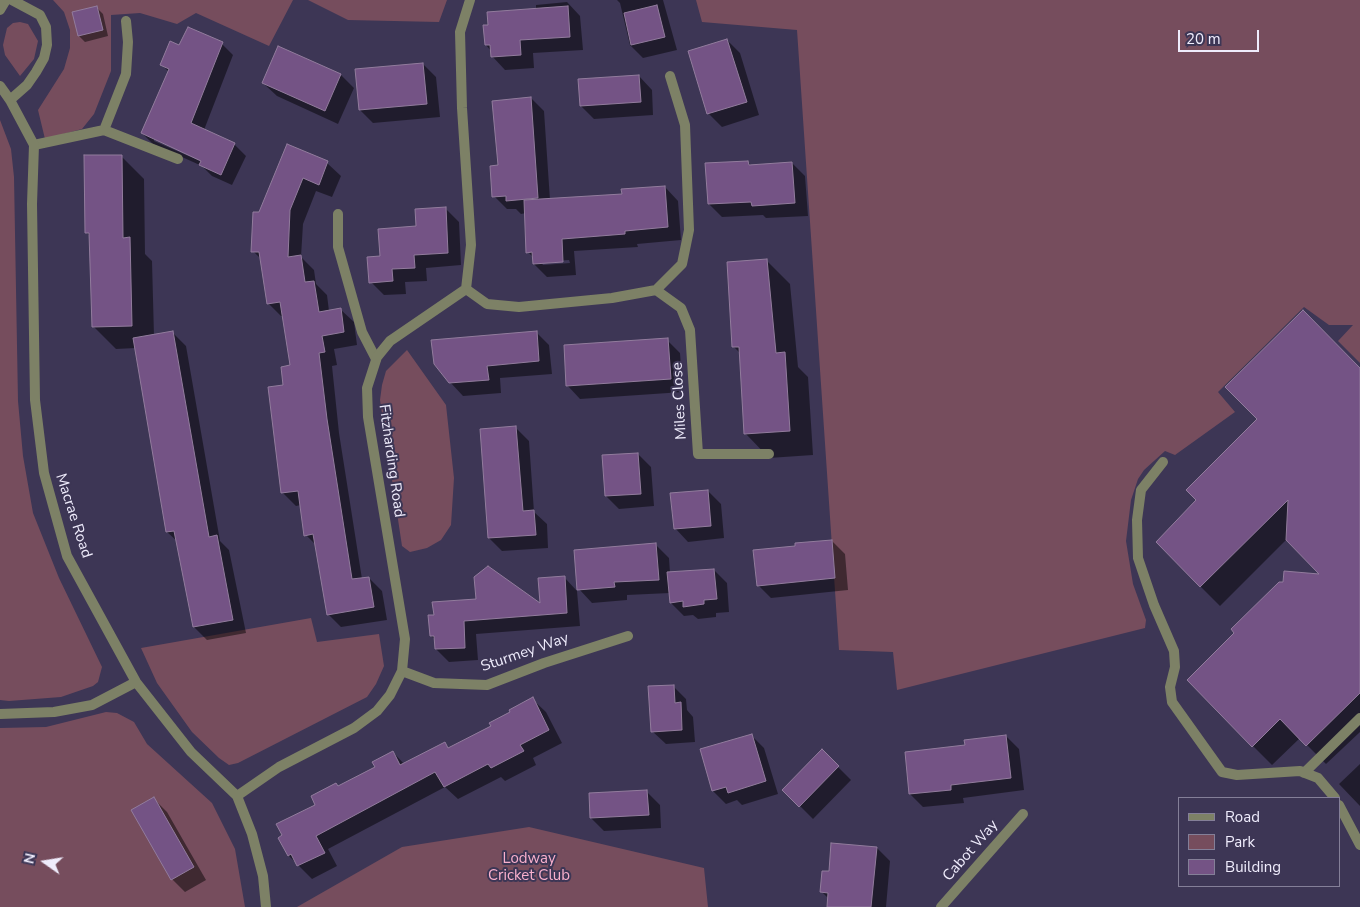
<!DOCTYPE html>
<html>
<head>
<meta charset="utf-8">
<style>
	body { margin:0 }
	#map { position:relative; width:1360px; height:907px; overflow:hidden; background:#3d3655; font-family:"Nunito Sans",sans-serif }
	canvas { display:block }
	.legend { position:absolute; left:1178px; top:797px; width:162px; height:90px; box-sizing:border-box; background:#3d3655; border:1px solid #847f98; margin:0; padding:6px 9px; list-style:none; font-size:15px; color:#efecfc }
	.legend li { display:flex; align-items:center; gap:10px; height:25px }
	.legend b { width:25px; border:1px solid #847f98 }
	.north { position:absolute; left:20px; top:837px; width:50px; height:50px; -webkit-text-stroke:4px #3d3655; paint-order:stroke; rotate:283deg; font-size:14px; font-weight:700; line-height:20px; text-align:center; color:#efecfc }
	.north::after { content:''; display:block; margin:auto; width:18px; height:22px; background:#efecfc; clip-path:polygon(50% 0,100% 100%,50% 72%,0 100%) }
	.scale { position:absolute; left:1178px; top:30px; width:81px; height:22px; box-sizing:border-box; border:2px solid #efecfc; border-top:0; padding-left:6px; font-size:15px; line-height:18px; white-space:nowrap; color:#efecfc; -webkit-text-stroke:4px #3d3655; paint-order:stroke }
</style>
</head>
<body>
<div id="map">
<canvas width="1360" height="907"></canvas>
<ul class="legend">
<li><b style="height:6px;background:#7d8166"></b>Road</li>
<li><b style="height:14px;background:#764d5d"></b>Park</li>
<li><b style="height:14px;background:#745385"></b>Building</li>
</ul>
<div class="north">N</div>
<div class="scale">20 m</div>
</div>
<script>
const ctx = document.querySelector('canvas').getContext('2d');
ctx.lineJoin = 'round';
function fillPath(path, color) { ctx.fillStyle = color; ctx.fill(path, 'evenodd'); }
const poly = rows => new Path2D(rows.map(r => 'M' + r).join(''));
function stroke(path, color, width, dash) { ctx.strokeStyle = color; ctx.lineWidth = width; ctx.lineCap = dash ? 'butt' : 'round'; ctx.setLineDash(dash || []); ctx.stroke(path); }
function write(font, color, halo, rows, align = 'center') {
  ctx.font = font + ' "Nunito Sans",sans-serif'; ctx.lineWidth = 4; ctx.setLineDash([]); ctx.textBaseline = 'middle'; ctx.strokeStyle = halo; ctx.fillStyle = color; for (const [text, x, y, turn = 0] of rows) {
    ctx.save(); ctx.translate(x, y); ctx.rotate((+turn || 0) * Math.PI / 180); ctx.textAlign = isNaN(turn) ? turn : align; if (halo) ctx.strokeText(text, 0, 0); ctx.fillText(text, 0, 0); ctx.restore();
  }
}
fillPath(poly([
	[53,0,293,0,269,46,196,13,177,24,140,13,111,15,111,71,94,114,82,129,45,139,38,110,64,69,70,48,70,30,64,12],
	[308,0,447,0,439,22,348,20],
	[696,0,1360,0,1360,363,1338,341,1353,325,1329,325,1304,307,1218,392,1235,412,1175,455,1165,451,1144,470,1138,479,1131,500,1126,541,1133,584,1146,620,1145,628,897,690,893,652,839,650,797,30,702,22],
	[20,22,28,24,38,41,34,59,20,76,5,55,3,45,7,28,13,23],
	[0,120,11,149,14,177,18,401,23,456,33,513,59,578,102,667,98,682,93,686,61,697,9,701,0,700],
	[407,350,446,405,454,478,451,525,441,540,427,548,410,552,402,546,380,400,382,385,386,371],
	[311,618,317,642,379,634,384,666,376,684,367,697,238,763,229,765,219,758,192,732,157,683,141,648],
	[106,712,117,713,134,722,147,744,212,803,235,849,245,907,0,907,0,728,46,727],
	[529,827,704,868,708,907,297,907,402,847]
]), '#764d5d');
fillPath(poly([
	[617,0,663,0,677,50,643,58,630,45,620,3],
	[567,2,580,16,583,50,533,53,534,68,505,70,492,56,491,51,486,45,536,9,536,5],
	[96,7,103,14,108,36,85,42,79,36],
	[727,40,740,53,759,115,722,127,708,113],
	[222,44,233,55,204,130,234,144,246,156,232,185,212,176,202,166,153,144,142,133,169,72,161,64,180,46],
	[154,138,208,162,207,164,154,141],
	[279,48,341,75,354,88,338,124,277,96,263,83],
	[423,64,436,77,440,117,373,123,360,110,356,70],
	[639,76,652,90,653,115,594,119,581,106],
	[531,98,544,111,550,200,623,195,665,187,678,201,681,240,637,244,638,247,574,251,576,275,547,277,534,264,534,258,528,252,526,213,521,214,516,209,507,209,494,196,500,166],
	[569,260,570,263,543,265,541,262],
	[288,146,327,163,341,176,332,197,316,191,303,224,301,257,314,270,316,284,327,295,329,311,340,309,354,322,357,345,334,349,337,365,332,366,339,433,362,579,369,578,382,591,387,620,341,627,328,614,317,546,306,535,301,505,296,506,283,493,285,386,292,366,284,316,281,316,268,303,262,260,253,251,260,213],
	[121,156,144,179,145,254,152,261,154,336,173,333,186,346,220,541,229,550,246,633,207,640,194,627,178,542,167,532,136,348,116,349,93,326,90,236,87,233],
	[748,162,752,166,792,163,805,176,808,216,766,218,763,215,722,217,709,204],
	[445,208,459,222,461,265,426,268,427,281,405,282,406,294,384,295,371,282,417,227],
	[766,260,790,284,798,367,808,377,813,455,769,458,746,434,740,353,734,347],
	[536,332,549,345,552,374,500,378,501,393,463,396,450,382],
	[667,340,680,353,683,392,580,399,567,385],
	[1360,369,1360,732,1326,764,1300,738,1272,765,1253,746,1236,633,1323,576,1287,539,1220,606,1200,586],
	[516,428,529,441,534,512,547,524,548,548,502,551,489,538,481,430],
	[638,454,651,467,654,506,619,509,606,496],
	[708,491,721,504,724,538,688,542,675,528],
	[832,541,845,554,848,590,771,598,758,585],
	[656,545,669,558,670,573,714,570,727,583,729,612,716,613,716,617,698,619,693,615,684,616,671,603,670,593,627,595,627,600,592,603,579,589],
	[564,577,577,591,580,626,476,634,478,660,449,662,436,649,436,640,431,636,477,601,541,605],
	[673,686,686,699,687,710,693,717,695,742,666,744,652,731],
	[532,699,546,712,562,743,533,758,536,765,505,781,501,777,458,799,445,787,328,849,337,866,312,879,289,856,280,838,338,787,376,768,393,752,404,764,444,743,450,749,493,726],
	[751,735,764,748,778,794,742,805,737,800,726,804,713,791,702,750],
	[1006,736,1019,749,1024,790,963,798,964,803,923,807,910,794,966,746],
	[822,751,851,780,813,819,784,790],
	[1360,764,1360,806,1339,784],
	[647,792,660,805,661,828,604,831,591,818],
	[154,799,167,812,206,880,185,892,172,879],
	[877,848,890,861,886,907,828,907,829,899,822,892,830,873]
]), '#0007');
const building = poly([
	[657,5,665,37,631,45,624,13,657,5],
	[97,6,103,30,78,36,72,12,97,6],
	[568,6,570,37,520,40,521,55,491,57,490,45,485,45,483,25,488,25,487,12,568,6],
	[188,27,223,42,191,123,235,143,221,175,199,165,201,161,141,133,169,69,160,65,170,41,179,45,188,27],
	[727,39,747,102,707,114,688,51,727,39],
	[278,46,341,74,325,111,262,83,278,46],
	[423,63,427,104,359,110,355,69,423,63],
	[639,75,641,102,580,106,578,79,639,75],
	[531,97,538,198,506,201,506,196,492,197,490,166,498,165,492,101,531,97],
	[287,144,328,161,319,185,303,178,290,210,288,257,301,255,305,282,314,281,319,312,341,308,344,332,322,336,325,352,319,353,327,419,352,579,369,577,374,607,327,615,313,534,304,536,298,491,281,493,268,387,283,385,281,367,290,365,280,302,267,304,259,252,251,252,253,212,259,212,287,144],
	[84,155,122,155,123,238,130,237,132,326,92,327,89,233,85,233,84,155],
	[748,161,749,165,792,162,795,203,752,206,751,202,708,204,705,163,748,161],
	[665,186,668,227,625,231,625,234,562,239,563,262,533,264,532,252,526,253,524,200,622,194,621,189,665,186],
	[446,207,448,253,414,255,415,268,392,269,393,281,369,283,367,257,380,256,378,229,416,226,415,209,446,207],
	[767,259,776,353,785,352,790,431,744,434,739,347,732,347,727,262,767,259],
	[1303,310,1360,368,1360,693,1306,746,1280,719,1252,747,1187,680,1234,633,1231,629,1279,582,1283,582,1284,571,1319,574,1286,540,1288,500,1200,587,1156,542,1196,500,1186,490,1257,419,1225,387,1303,310],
	[173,331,209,537,217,535,233,620,193,627,174,531,166,532,133,338,173,331],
	[537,331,539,361,487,366,489,380,449,383,434,364,431,340,537,331],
	[668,338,671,379,566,386,564,345,668,338],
	[516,426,523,511,534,510,536,535,488,538,480,429,516,426],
	[638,453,641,494,605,496,602,455,638,453],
	[708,490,711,526,674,529,670,493,708,490],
	[832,540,835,578,757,586,753,550,795,546,795,543,832,540],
	[656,543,659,580,614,582,615,587,577,590,574,550,656,543],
	[488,566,540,603,538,578,565,576,567,613,464,621,465,648,435,649,434,636,430,636,428,615,434,615,432,602,476,599,474,577,488,566],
	[714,569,717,599,704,600,704,604,683,607,683,601,670,603,667,572,714,569],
	[674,685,675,703,681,702,682,730,651,732,648,686,674,685],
	[533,697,549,730,520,745,524,751,491,768,488,764,444,787,435,772,316,836,325,853,297,866,291,854,288,856,278,838,282,835,276,824,315,805,311,796,336,783,338,786,375,767,372,762,393,751,400,765,445,742,448,748,491,726,489,723,510,712,509,710,533,697],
	[752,734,766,781,728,793,726,787,712,791,700,749,752,734],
	[1006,735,1011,778,951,785,951,790,909,794,905,752,965,745,964,740,1006,735],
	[822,749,839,766,799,807,782,790,822,749],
	[647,790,649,815,590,818,589,793,647,790],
	[154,797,194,867,171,880,131,810,154,797],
	[831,843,877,847,871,907,827,907,828,893,820,892,822,871,829,871,831,843]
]);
fillPath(building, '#745385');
stroke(building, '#927c9d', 1);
stroke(poly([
	[104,130,126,74,128,42,126,21],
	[34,145,104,130,178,159],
	[338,214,338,247,362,332,376,359],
	[1163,462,1141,490,1137,520,1138,558,1154,605,1174,651,1175,667,1170,687,1172,702,1222,772,1237,775,1300,771,1318,778,1335,798],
	[1304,773,1360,718],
	[1339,805,1360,845]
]), '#7d8166', 10);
stroke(poly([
	[0,10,6,0],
	[0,86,10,100,34,145,32,204,35,400,44,473,67,556,136,682,191,752,237,796,252,834,263,876,266,907],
	[10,100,27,85,36,72,44,58,47,45,46,27,40,15,12,0],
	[466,289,487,304,519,307,612,298,656,290,681,308,690,330,698,454,769,454],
	[656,290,682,264,689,230,685,125,670,76],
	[402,671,434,683,487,685,544,663,628,636],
	[0,714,54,712,92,705,136,682],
	[237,796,279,767,354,728,377,711,390,695,402,671,405,639,368,417,367,388,377,357,390,341,466,289,471,245,462,108,460,32,470,0],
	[941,907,1023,814]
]), '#7d8166', 10);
write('15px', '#efecfc', '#3d3655', [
	["Miles Close",680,401,-93],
	["Fitzharding Road",391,461,82],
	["Macrae Road",73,516,72],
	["Sturmey Way",525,653,-19],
	["Cabot Way",971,851,-49]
]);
write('15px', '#f9b0cd', '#3d3655', [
	["Lodway",529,859],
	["Cricket Club",529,876]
]);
</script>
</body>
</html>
